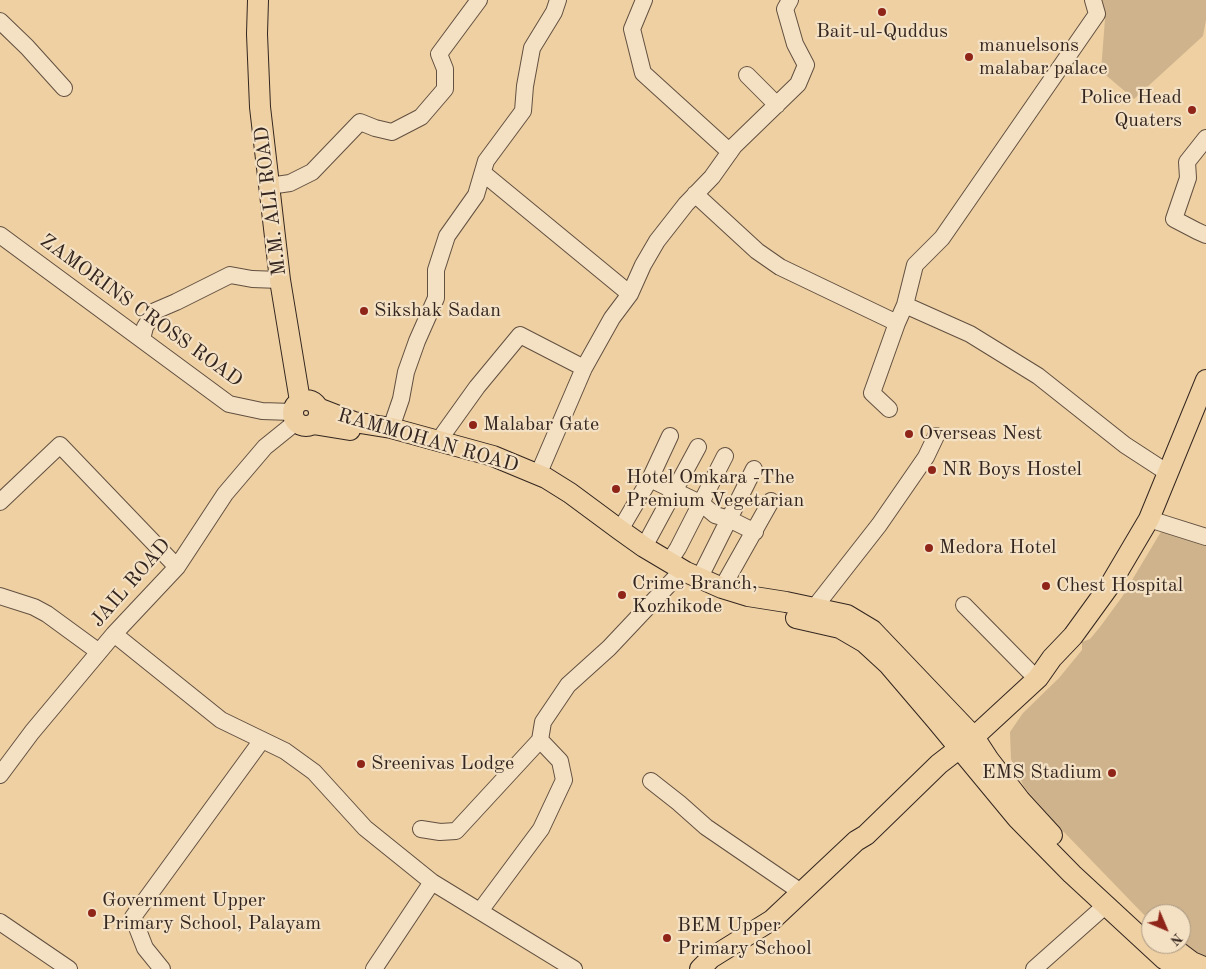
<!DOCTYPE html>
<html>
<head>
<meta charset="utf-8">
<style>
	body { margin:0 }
	#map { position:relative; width:1206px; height:969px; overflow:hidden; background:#eed0a2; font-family:"Old Standard TT",serif }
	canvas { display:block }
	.north { position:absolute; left:1141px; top:904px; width:50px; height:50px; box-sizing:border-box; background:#f4e0c3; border:1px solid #a79581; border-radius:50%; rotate:135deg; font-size:14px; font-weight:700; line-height:20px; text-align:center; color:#33251f }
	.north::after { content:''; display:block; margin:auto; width:18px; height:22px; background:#8f2418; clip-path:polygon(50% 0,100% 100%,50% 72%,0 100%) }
</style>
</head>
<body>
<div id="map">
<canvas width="1206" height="969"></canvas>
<div class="north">N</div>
</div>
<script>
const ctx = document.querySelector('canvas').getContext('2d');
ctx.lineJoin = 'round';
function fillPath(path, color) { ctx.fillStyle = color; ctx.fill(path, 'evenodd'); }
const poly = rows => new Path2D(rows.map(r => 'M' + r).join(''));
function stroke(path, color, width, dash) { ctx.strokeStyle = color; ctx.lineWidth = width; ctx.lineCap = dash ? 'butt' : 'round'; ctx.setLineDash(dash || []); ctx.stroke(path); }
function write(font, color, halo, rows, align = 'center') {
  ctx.font = font + ' "Old Standard TT",serif'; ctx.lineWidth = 4.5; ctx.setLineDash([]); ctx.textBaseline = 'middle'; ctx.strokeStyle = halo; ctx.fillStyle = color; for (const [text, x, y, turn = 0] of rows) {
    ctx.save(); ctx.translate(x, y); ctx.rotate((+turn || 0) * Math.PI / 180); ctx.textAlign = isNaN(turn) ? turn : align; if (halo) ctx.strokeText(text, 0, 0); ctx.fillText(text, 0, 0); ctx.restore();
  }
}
fillPath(poly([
	[1102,0,1206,0,1206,20,1203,36,1134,99,1101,71,1105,19],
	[1162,530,1206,544,1206,958,1193,953,1181,944,1181,914,1151,914,1151,922,1062,830,1024,787,1011,759,1010,732,1023,713,1059,678,1082,650,1082,642,1090,639,1100,627,1122,597]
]), '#ceb38c');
const minor = poly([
	[644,0,632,29,643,73,730,152],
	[0,21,27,47,64,88],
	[747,75,777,105],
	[1206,138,1187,162,1188,178,1174,219,1197,231,1206,235],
	[483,173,630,294],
	[269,186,290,183,312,172,360,122,375,128,392,132,421,117,445,89,445,69,439,54,479,0],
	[695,194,757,251,780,267,897,323,905,305,970,334,1038,376,1125,445,1168,473],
	[0,235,229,404,262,411,292,412],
	[905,305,915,265,942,238,1097,14,1093,0],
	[142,339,145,327,155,311,176,302,230,275,252,279,280,280],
	[889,409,872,393,897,323],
	[391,428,401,399,406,372,417,341,436,298,436,270,447,236,476,195,486,161,523,111,525,86,532,48,554,12,558,0],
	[439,440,477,387,520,335,584,368,612,318,630,294,643,265,657,241,686,204,712,177,734,146,798,84,806,65,795,44,785,9,790,0],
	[538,475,584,368],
	[650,479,702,504,715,515,729,519,755,532],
	[0,502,60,445,177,567],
	[1149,519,1206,537],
	[620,530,650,479,670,436],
	[644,547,698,447],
	[669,562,678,548,725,456],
	[699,579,754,469],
	[722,588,771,501],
	[0,596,34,607,47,614,99,652],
	[964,605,1029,671],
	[814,608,879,525,926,457,936,436],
	[114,634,221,720,285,751,314,772,365,828,432,882,574,969],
	[0,775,32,732,114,634,177,567,225,494,265,447,296,422],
	[651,781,679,803,706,827,801,892],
	[421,829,440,832,456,831,540,740],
	[480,911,541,829,564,780,560,761,540,740,543,722,568,685,609,648,675,578],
	[0,922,69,969],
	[162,969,145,948,133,917,262,740],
	[374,969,432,882],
	[1034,969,1106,905]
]);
const major = poly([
	[258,0,257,34,260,107,280,280,300,401],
	'293 413a13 13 0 1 1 26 0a13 13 0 1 1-26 0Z',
	[318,408,354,422,391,428,493,456,546,478,570,493,620,530,644,547,686,572,722,588,748,596,786,602,847,615,872,630,974,737,939,764,866,835,856,841,772,920,711,958,700,969],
	[313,424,350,430],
	[796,618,840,628,864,642,889,665,936,720,1017,818,1072,874,1164,959,1181,969],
	[1052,835,1020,800,989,760,974,737,1038,678,1052,658,1073,636,1110,585,1149,519,1206,380],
	[1168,944,1192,962,1206,968]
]);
stroke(minor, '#625040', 18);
stroke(major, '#33251f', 22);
stroke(minor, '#f4e0c3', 16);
stroke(major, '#eed0a2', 20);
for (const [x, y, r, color] of [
	[882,12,5,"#8f2418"],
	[969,57,5,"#8f2418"],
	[1192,110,5,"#8f2418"],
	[364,311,5,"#8f2418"],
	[473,425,5,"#8f2418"],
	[909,434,5,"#8f2418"],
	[932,470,5,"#8f2418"],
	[616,489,5,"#8f2418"],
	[929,548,5,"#8f2418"],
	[1046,586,5,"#8f2418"],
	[622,595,5,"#8f2418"],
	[361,764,5,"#8f2418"],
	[1112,773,5,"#8f2418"],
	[92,913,5,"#8f2418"],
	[667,938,5,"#8f2418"]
]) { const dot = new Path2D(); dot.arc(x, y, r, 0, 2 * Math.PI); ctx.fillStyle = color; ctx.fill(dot); stroke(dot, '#f4e0c3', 2); }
write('20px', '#33251f', '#f4e0c3', [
	["Bait-ul-Quddus",882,32,"center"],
	["manuelsons",979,46],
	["malabar palace",979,69],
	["Police Head",1182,98,"right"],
	["Quaters",1182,121,"right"],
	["Sikshak Sadan",374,311],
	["Malabar Gate",483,425],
	["Overseas Nest",919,434],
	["NR Boys Hostel",942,470],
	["Hotel Omkara -The",626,478],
	["Premium Vegetarian",626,501],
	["Medora Hotel",939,548],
	["Crime Branch,",632,584],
	["Kozhikode",632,607],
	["Chest Hospital",1056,586],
	["Sreenivas Lodge",371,764],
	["EMS Stadium",1102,773,"right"],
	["Government Upper",102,901],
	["Primary School, Palayam",102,924],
	["BEM Upper",677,926],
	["Primary School",677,949]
], 'left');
write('20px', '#33251f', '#f4e0c3', [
	["M.M. ALI ROAD",271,201,-97],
	["ZAMORINS CROSS ROAD",141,311,36],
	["RAMMOHAN ROAD",428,441,16],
	["JAIL ROAD",131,583,-49]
]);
</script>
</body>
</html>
